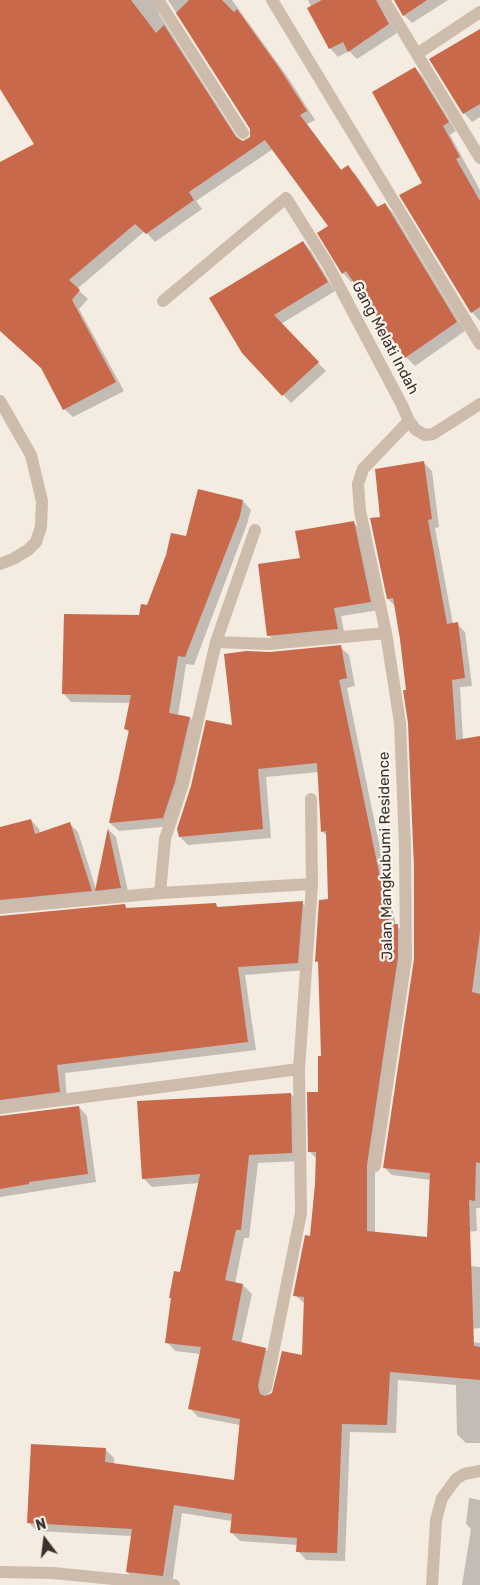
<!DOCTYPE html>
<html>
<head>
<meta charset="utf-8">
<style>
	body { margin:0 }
	#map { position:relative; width:480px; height:1585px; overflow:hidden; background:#f4ebe1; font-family:Rubik,sans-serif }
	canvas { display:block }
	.north { position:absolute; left:20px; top:1515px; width:50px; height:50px; -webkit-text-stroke:4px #fbf5ee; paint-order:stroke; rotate:345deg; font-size:14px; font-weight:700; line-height:20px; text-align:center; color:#3b302b }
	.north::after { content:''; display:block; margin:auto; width:18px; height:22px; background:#3b302b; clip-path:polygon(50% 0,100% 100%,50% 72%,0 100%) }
</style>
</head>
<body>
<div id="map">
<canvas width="480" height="1585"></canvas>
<div class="north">N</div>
</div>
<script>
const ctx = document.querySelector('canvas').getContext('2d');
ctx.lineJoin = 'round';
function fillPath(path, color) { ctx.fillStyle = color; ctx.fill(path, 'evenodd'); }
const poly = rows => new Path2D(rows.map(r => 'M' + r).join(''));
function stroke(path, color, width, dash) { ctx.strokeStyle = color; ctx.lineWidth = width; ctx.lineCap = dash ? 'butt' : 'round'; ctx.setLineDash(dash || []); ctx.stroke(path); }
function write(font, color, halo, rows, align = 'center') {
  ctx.font = font + ' Rubik,sans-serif'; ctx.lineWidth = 4.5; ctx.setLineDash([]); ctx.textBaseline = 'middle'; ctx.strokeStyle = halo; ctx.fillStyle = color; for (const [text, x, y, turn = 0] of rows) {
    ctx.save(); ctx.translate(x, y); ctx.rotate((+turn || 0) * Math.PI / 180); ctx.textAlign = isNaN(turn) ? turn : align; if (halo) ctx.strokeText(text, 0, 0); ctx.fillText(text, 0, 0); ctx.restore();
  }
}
fillPath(poly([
	[0,0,167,0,162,2,158,9,159,14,240,141,243,142,251,138,251,128,168,0,232,0,289,79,315,120,307,124,342,171,348,167,356,175,379,208,385,204,393,213,465,331,415,366,406,357,354,280,351,282,343,273,330,226,273,149,196,201,202,209,155,242,145,231,77,289,88,299,79,309,124,391,73,417,64,409,43,369,0,330,0,164,35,145,0,87],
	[308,0,392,0,388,1,384,9,385,13,397,33,357,59,349,51,338,57,330,48],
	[394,0,448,0,412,23,404,15],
	[480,30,480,117,472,122,464,113],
	[415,68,423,77,456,131,450,135,480,190,480,321,472,312,424,183],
	[303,242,311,251,335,291,281,324,326,371,291,403,243,352],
	[424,463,432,471,439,527,435,528,453,624,457,624,465,632,472,686,460,687,463,740,480,738,480,1208,476,1208,477,1231,437,1234,431,1180,392,1175,384,1167,415,959,415,868,408,691,395,606,388,599,371,519,381,518],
	[243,501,251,510,247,524,194,665,186,664,178,716,190,718,198,726,172,826,119,831,110,823,130,733,125,729,131,703,71,702,63,693,140,617,187,538],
	[353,522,362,531,379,610,341,616,345,637,277,644,269,635,301,559],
	[340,647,349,655,355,686,347,688,396,926,406,934,406,967,375,1174,375,1239,359,1254,480,1267,480,1328,432,1333,432,1337,480,1343,480,1443,466,1443,457,1434,456,1385,398,1380,396,1433,350,1432,345,1561,306,1560,298,1551,298,1545,240,1541,231,1532,232,1521,182,1513,172,1584,136,1580,127,1572,132,1536,37,1531,28,1522,105,1449,114,1458,114,1464,236,1481,240,1425,198,1417,190,1408,201,1354,175,1351,167,1342,172,1299,170,1297,181,1273,199,1183,152,1187,143,1178,291,1094,299,1103,300,1161,258,1163,249,1238,244,1238,235,1284,243,1285,252,1294,241,1344,265,1349,274,1357,267,1397,270,1397,303,1357,305,1304,295,1295,311,1237,316,1184,317,1159,310,1152,323,1057,320,965,316,961,329,901,328,837,322,831,319,772,266,777,271,838,188,845,180,837,270,653],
	[31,820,39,829,40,834,70,824,78,832,96,889,109,830,116,837,129,896,104,899,97,892,100,899,0,914,1,917,124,906,128,910,215,904,219,908,302,903,310,911,306,970,245,975,256,1050,65,1073,67,1100,0,1113,1,1117,79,1107,87,1116,96,1182,0,1197,0,828],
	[469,1498,480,1500,480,1585,462,1585,471,1529,466,1524]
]), '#0003');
fillPath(poly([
	[0,0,131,0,156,33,164,25,236,137,243,141,250,137,250,129,176,13,189,0,222,0,234,12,237,9,280,69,307,111,300,115,341,170,348,165,377,207,385,203,457,322,405,358,346,271,342,274,317,233,328,226,265,140,189,192,194,200,146,234,135,224,69,280,80,290,72,300,116,382,63,410,41,368,0,331,0,162,34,144,0,89],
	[322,0,376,0,389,24,348,52,343,42,329,49,307,8],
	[394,0,427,0,403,16],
	[480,29,480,104,463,114,429,59],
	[415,67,449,122,443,126,460,157,456,159,480,201,480,307,471,313,399,195,422,183,372,92],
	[303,241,328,282,274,315,319,362,282,396,242,353,209,298],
	[424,461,432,519,428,520,447,624,458,622,465,678,452,680,456,740,480,736,480,932,472,992,480,994,480,1163,476,1162,475,1201,469,1200,474,1346,480,1347,480,1380,390,1372,387,1425,342,1424,337,1553,296,1552,297,1538,230,1533,232,1514,174,1505,163,1576,126,1572,132,1529,27,1523,31,1444,106,1448,105,1462,234,1480,240,1419,188,1409,201,1347,165,1343,171,1298,169,1298,174,1271,180,1272,200,1174,142,1179,137,1101,291,1093,292,1153,249,1155,241,1230,236,1230,225,1280,243,1284,232,1340,266,1348,258,1386,260,1394,265,1396,272,1393,282,1351,302,1355,304,1297,293,1296,305,1235,310,1236,315,1184,316,1152,308,1152,307,1092,318,1092,318,1056,321,1056,318,961,315,962,319,900,328,899,326,831,321,832,317,763,258,769,263,829,179,837,177,829,191,786,206,720,232,725,224,654,246,651,270,652,341,645,347,678,339,680,390,925,398,924,398,957,367,1165,367,1231,427,1237,430,1173,383,1168,414,959,414,868,408,723,403,690,406,690,400,639,393,598,387,599,370,518,380,517,375,469],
	[198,489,243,500,240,516,185,657,178,656,169,713,190,717,175,782,163,818,109,823,129,730,124,729,131,695,62,694,64,614,139,615,141,604,147,605,166,555,171,533,186,536],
	[354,521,371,602,334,608,338,629,267,636,258,564,300,558,295,531],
	[31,819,35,834,70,822,92,891,0,900,0,827],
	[108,828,121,888,95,891],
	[303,901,298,963,238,967,248,1042,57,1065,60,1092,0,1100,0,916,125,904,126,908,216,903,217,907],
	[79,1106,88,1174,29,1182,29,1184,0,1189,0,1116]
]), '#c8694b');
stroke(poly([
	[158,0,243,133],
	[272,0,480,344],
	[384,0,480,158],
	[417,54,480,12],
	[163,301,286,198,328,265,402,405,409,421,416,430,425,435,433,434,480,404],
	[0,401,31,455,42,501,41,527,36,542,28,550,13,559,0,564],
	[216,642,269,644,386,633],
	[160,893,165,839,183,784,216,642,255,530],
	[0,908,160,893,312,884],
	[0,1108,299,1069],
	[375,1166,406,958,405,847,400,723,386,633,360,511,358,484,363,469,409,421],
	[266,1388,301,1213,299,1069,312,884,311,799],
	[0,1572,53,1573,174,1585],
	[432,1585,436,1520,442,1498,456,1479,464,1474,480,1471]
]), '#cdbbac', 12);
write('15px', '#3b302b', '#fbf5ee', [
	["Gang Melati Indah",385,338,62],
	["Jalan Mangkubumi Residence",386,856,-91]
]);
</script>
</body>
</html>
